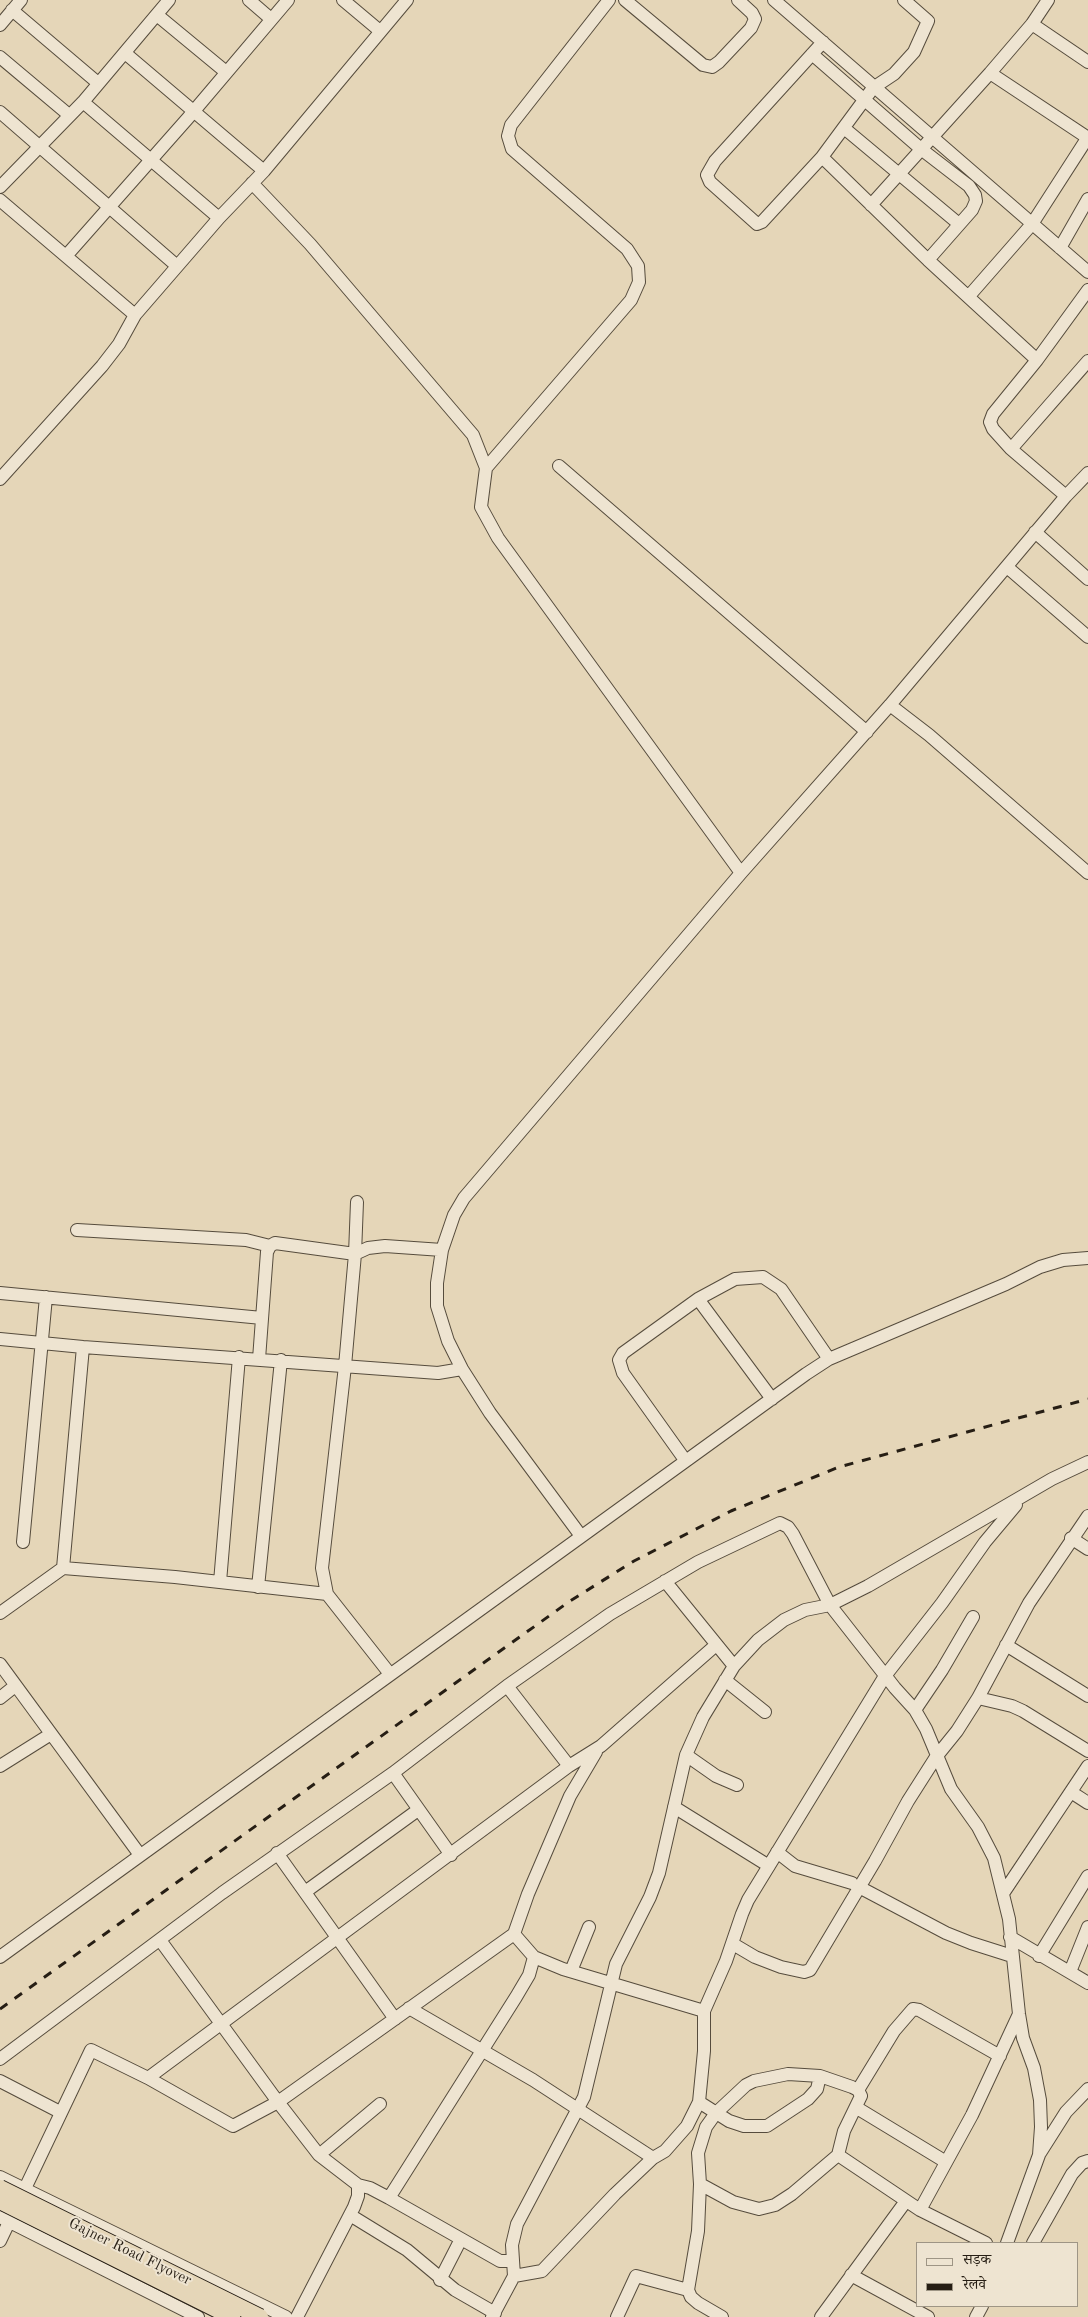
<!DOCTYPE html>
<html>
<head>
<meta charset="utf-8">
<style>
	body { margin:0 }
	#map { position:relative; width:1088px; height:2317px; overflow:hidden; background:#e5d6b8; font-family:"Old Standard TT","Noto Serif Devanagari",serif }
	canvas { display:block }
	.legend { position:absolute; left:916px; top:2242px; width:162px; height:65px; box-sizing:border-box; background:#eee4d1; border:1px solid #9e9585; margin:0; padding:6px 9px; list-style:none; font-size:15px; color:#261e14 }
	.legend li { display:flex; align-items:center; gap:10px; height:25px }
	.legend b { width:25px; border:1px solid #9e9585 }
</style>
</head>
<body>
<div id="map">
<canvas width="1088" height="2317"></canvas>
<ul class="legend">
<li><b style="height:6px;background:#eee4d1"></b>सड़क</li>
<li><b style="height:6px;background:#261e14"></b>रेलवे</li>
</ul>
</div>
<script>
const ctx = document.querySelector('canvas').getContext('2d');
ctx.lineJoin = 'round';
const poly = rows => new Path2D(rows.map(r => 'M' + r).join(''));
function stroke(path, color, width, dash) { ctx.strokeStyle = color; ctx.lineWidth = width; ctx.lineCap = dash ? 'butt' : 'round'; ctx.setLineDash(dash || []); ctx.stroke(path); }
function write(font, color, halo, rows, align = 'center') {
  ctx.font = font + ' "Old Standard TT",serif'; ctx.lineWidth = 4; ctx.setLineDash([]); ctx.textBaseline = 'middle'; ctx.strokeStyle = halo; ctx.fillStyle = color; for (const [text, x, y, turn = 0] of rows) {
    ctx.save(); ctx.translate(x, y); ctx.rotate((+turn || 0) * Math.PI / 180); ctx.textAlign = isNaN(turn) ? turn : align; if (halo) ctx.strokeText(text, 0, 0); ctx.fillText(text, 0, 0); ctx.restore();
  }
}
const minor = poly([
	[249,0,271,19],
	[343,0,380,31],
	[625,0,703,65,712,67,719,62,751,28,755,19,752,13,738,0],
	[774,0,1088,272],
	[904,0,928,21,914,52,894,74,873,88,822,157,928,260,1037,360,993,414,990,422,993,429,1011,449,1066,496],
	[12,10,98,83],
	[157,15,226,72],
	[1032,24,1088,62],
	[0,25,21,0],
	[125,53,264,171],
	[812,54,921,149,969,186,975,195,976,201,972,210,928,260],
	[0,57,69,115],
	[990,73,1088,138],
	[83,102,219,218],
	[0,112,177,266],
	[844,128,959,224],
	[822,157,762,222,757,224,710,182,707,175,715,161,823,42],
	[252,183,310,244,473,435,486,468,481,507,498,538,741,873],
	[0,187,83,102,169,0],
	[0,200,135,315,219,218,264,171,407,0],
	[871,205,990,73,1032,24,1048,0],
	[1060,248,1088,199],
	[66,256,188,118,288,0],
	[969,296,1032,224,1088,137],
	[1037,360,1088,290],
	[1011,449,1088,361],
	[559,466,867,732],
	[486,468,631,300,639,282,638,266,627,249,512,149,508,136,511,125,609,0],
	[0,479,102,366,119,344,135,315],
	[1035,532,1088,579],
	[1007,567,1088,637],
	[890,705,929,735,1088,873],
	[357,1202,355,1254,345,1366,322,1568,327,1594,390,1674],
	[77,1230,246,1240,270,1246],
	[0,1293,262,1318],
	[698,1299,772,1399],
	[0,1339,83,1347,438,1373,462,1369],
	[83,1347,63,1568,175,1577,327,1594],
	[259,1359,267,1252,270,1246,275,1243,355,1254,368,1248,385,1246,442,1250],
	[685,1460,623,1373,619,1360,623,1353,698,1299,735,1279,763,1277,781,1289,829,1359],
	[581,1536,490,1413,462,1369,448,1341,437,1306,437,1283,442,1250,454,1215,464,1198,741,873,890,705,1066,496,1088,473],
	[1071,1538,1088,1549],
	[23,1542,46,1297],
	[665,1581,734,1666],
	[220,1582,239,1357],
	[258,1587,281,1360],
	[0,1613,63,1568],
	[1006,1645,1088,1696],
	[0,1664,140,1855],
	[725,1680,765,1712],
	[507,1686,569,1766],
	[0,1698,15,1686],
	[978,1698,1012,1706,1023,1711,1088,1751],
	[915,1710,942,1670,973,1617],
	[686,1755,716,1776,737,1785],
	[0,1766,51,1734],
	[393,1773,451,1855],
	[1071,1792,1088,1803],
	[674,1807,769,1866],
	[777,1852,795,1866,852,1883],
	[277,1853,395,2019],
	[859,1887,946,1933,971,1943,1012,1956],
	[305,1892,418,1810],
	[1004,1892,1088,1766],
	[514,1934,534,1957,563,1969,704,2011],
	[1010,1937,1088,1983],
	[160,1940,278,2102,319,2155,358,2185,358,2196,354,2207,297,2317],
	[733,1944,755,1957,781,1967,804,1972,810,1970,875,1861,908,1801,936,1757,957,1731,978,1698,1029,1603,1088,1516],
	[1039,1956,1088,1876],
	[0,1957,806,1374,829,1359,1006,1284,1040,1267,1063,1260,1088,1258],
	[571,1971,589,1927],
	[1070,1972,1088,1927],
	[409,2008,533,2080,653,2158],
	[0,2059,222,1893,393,1773,507,1686,610,1614,698,1562,780,1523,788,1527,793,1534,830,1605,895,1688,915,1710,926,1729,951,1789,978,1827,994,1858,1009,1919,1019,2014,1023,2038,1034,2068,1040,2100,1041,2127,1039,2155,1007,2243],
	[148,2078,233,2126,278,2102,514,1934,528,1894,570,1796,596,1752],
	[0,2081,60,2112],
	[858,2090,894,2031,913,2009,919,2010,1000,2056],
	[699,2102,729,2121,744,2126,767,2126,808,2099,817,2089,820,2076],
	[857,2108,946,2162],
	[1040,2153,1066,2112,1088,2089],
	[319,2155,380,2104],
	[0,2177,286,2317],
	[700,2184,733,2202,759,2209,775,2205,792,2194,838,2155,920,2210,986,2243],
	[358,2185,370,2188,389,2198,500,2261,513,2261],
	[389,2198,516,1997,529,1975,534,1957],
	[920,2210,972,2115,1019,2014],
	[350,2215,407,2250,455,2290,495,2313],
	[0,2217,198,2317],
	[0,2241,91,2050,148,2078,569,1766,601,1746,716,1645],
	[1033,2243,1072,2174,1082,2163,1088,2161],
	[851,2275,928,2317],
	[514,2276,512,2245,517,2224,584,2097,616,1964,650,1897,659,1873,686,1755,703,1717,734,1666,758,1640,784,1620,805,1610,830,1605,868,1586,1052,1479,1088,1462],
	[440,2280,461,2239],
	[492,2317,514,2276,542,2271,615,2194,653,2158,665,2151,687,2126,699,2102,704,2051,704,2011,726,1961,742,1914,748,1900,885,1676,942,1603,985,1542,1016,1505],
	[617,2317,636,2276,688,2290],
	[722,2317,698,2303,691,2297,688,2290,698,2231,700,2184,698,2153,706,2127,716,2113,746,2085,754,2081,788,2074,820,2076,852,2087,858,2090,861,2096,844,2131,838,2155],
	[821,2317,906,2201],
	[976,2317,982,2306]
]);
stroke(minor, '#564c3d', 14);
stroke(minor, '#eee4d1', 12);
stroke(poly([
	[0,2009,570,1601,634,1561,731,1511,839,1467,1088,1399]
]), '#261e14', 3, [9, 9]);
const majorBridge = poly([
	[0,2188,260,2317],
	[0,2201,232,2317]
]);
stroke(majorBridge, '#261e14', 18, []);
stroke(majorBridge, '#e5d6b8', 16);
write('15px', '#261e14', '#eee4d1', [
	["Gajner Road Flyover",130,2252,26]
]);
</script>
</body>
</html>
